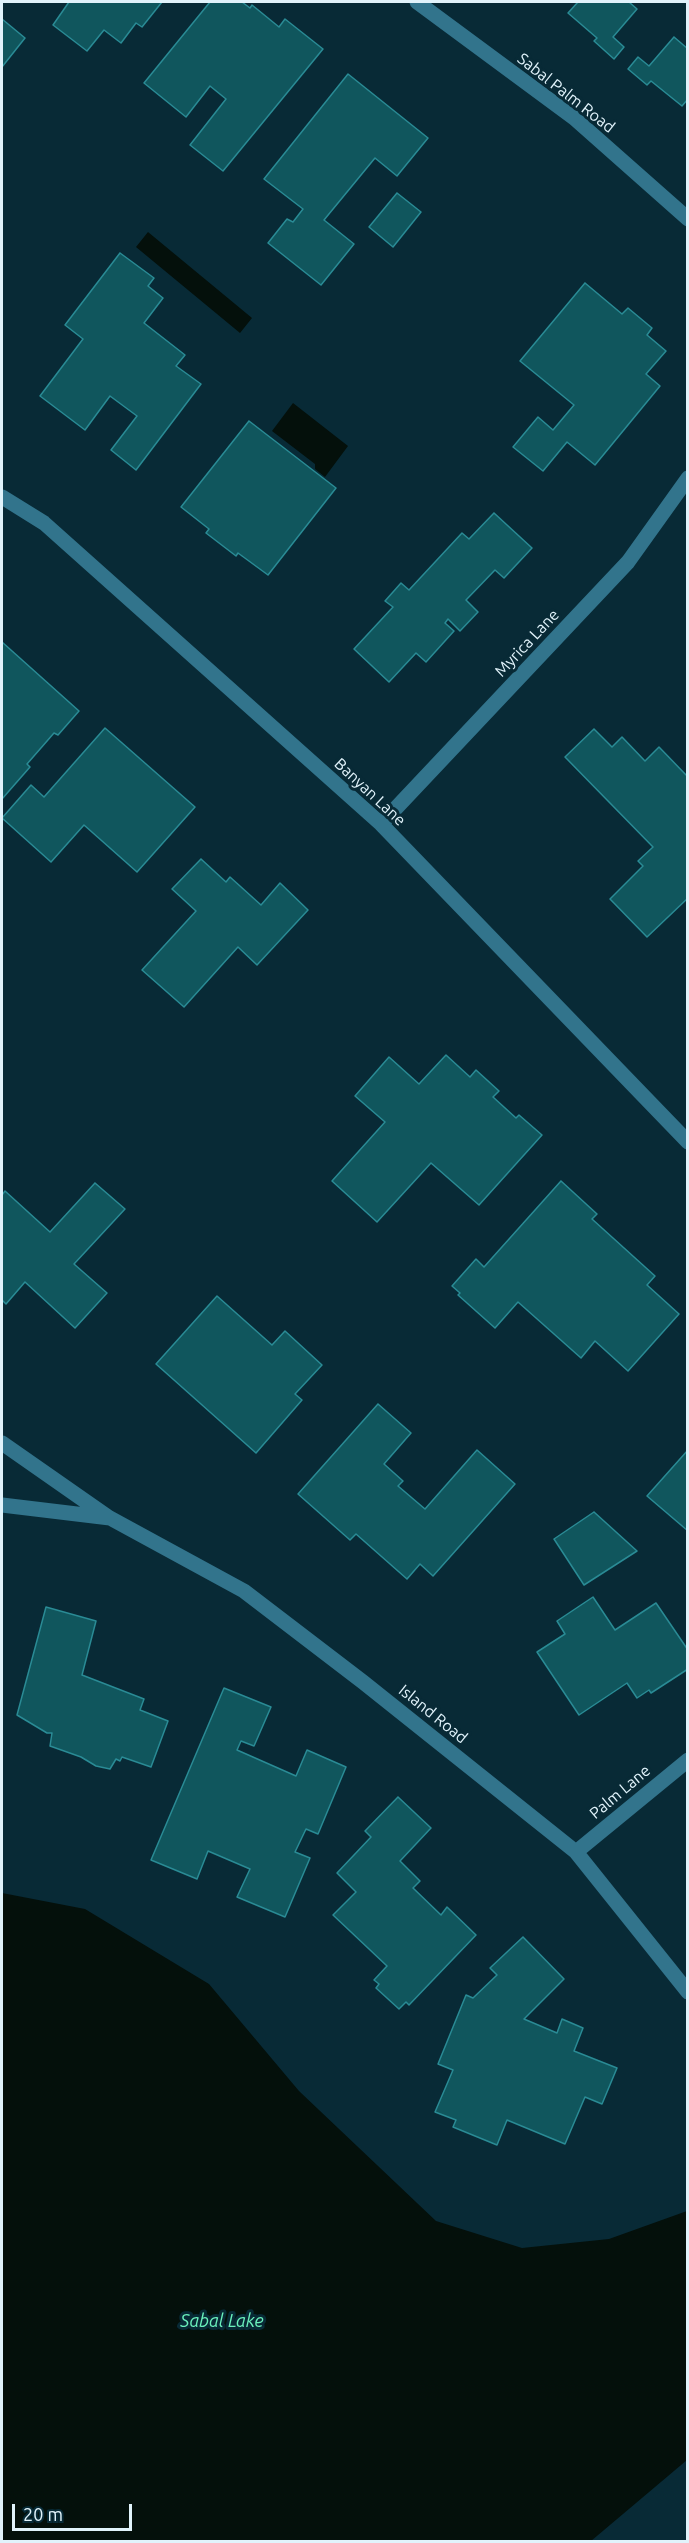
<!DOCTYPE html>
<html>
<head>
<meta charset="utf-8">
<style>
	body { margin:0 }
	#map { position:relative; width:689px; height:2543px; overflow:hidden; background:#082a36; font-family:Ubuntu,sans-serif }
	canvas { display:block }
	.frame { position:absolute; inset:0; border:3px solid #e1f3fb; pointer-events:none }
	.scale { position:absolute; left:12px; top:2504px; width:120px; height:27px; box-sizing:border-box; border:3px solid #e1f3fb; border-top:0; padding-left:8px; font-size:18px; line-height:21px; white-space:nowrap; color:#e1f3fb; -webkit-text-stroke:4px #082a36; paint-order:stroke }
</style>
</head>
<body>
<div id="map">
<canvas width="689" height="2543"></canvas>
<div class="frame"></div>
<div class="scale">20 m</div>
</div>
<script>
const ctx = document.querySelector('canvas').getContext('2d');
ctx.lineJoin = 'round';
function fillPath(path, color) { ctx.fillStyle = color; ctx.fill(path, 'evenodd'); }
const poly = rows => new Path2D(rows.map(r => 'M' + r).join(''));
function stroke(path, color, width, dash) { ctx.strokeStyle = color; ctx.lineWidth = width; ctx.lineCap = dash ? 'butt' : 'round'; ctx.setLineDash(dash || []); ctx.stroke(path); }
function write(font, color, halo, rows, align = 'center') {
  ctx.font = font + ' Ubuntu,sans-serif'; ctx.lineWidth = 6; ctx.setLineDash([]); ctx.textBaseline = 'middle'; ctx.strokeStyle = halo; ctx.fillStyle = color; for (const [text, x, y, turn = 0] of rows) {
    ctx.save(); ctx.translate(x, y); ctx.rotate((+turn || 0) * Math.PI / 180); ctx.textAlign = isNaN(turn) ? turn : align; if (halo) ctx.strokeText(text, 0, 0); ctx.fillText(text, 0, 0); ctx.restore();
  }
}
fillPath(poly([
	[148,232,252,318,240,333,136,247],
	[293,403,348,446,325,477,315,469,315,464,272,431],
	[2,1893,85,1909,209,1984,299,2091,436,2221,522,2248,609,2239,687,2211,687,2460,591,2541,2,2541]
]), '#04100b');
const building = poly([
	[69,2,162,2,142,27,136,23,121,43,104,30,87,51,53,25,69,2],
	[210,2,242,2,250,8,252,5,279,27,285,19,323,49,223,171,190,145,226,99,210,86,186,117,144,83,210,2],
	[578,2,629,2,637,9,613,37,624,47,614,59,594,41,597,38,568,13,578,2],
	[2,19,25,38,2,67,2,19],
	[674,37,688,49,688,99,682,106,651,81,647,85,628,69,638,57,649,66,674,37],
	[348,74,428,138,397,176,375,158,324,220,354,244,321,285,268,243,287,219,293,222,303,209,264,179,348,74],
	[397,193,421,212,393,247,369,227,397,193],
	[120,253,154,278,148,286,163,298,144,323,185,355,176,366,201,384,136,470,111,450,137,416,110,396,85,430,40,396,83,339,65,325,120,253],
	[585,283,622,314,628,308,652,328,647,335,666,351,646,374,660,386,595,465,567,442,543,471,513,447,538,417,553,430,574,405,520,361,585,283],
	[249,421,336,488,268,575,238,553,236,556,206,533,209,529,181,507,249,421],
	[494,513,532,548,504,578,495,570,466,600,478,612,460,631,448,619,445,623,454,631,426,662,416,653,389,682,354,649,393,607,385,601,401,583,409,590,462,533,469,539,494,513],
	[2,642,79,711,58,735,54,733,27,764,30,767,2,799,2,642],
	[105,728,195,807,137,872,84,825,51,862,2,818,31,785,44,797,105,728],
	[594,729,612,747,622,737,645,761,659,747,688,777,688,898,647,937,610,899,643,866,638,861,653,847,565,757,594,729],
	[201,859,226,882,230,877,261,905,280,883,308,910,257,965,238,947,184,1007,142,970,196,911,172,889,201,859],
	[446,1055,470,1077,476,1070,499,1091,493,1097,516,1118,519,1115,542,1135,479,1205,431,1163,377,1222,332,1181,385,1122,355,1096,389,1057,419,1084,446,1055],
	[561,1181,597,1214,592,1219,655,1276,647,1285,679,1314,628,1371,595,1341,581,1358,518,1302,495,1328,458,1295,460,1293,452,1286,476,1259,484,1267,561,1181],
	[95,1183,125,1209,74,1264,107,1293,75,1328,25,1282,6,1304,2,1300,2,1195,5,1191,50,1232,95,1183],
	[217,1296,272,1345,285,1331,322,1365,295,1394,302,1400,256,1453,156,1364,217,1296],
	[378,1404,411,1433,384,1464,403,1481,398,1486,425,1509,477,1450,515,1484,433,1576,420,1564,407,1579,356,1534,350,1540,298,1494,378,1404],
	[688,1450,688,1531,647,1496,688,1450],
	[594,1512,637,1551,584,1585,554,1539,594,1512],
	[593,1597,615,1630,656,1603,688,1650,688,1669,651,1693,649,1690,637,1698,627,1683,579,1715,537,1652,565,1634,557,1621,593,1597],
	[46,1607,96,1621,82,1675,144,1699,140,1710,168,1721,151,1767,122,1757,120,1761,116,1759,110,1769,96,1766,81,1757,50,1746,52,1733,47,1733,17,1715,46,1607],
	[224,1688,271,1707,254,1746,241,1741,237,1750,296,1776,307,1750,346,1767,318,1834,306,1829,295,1852,310,1858,285,1917,237,1897,250,1869,208,1851,197,1879,151,1860,224,1688],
	[398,1797,431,1828,400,1861,420,1881,413,1888,441,1915,447,1907,476,1935,409,2005,406,2002,399,2009,376,1988,379,1984,374,1980,387,1966,333,1915,356,1892,337,1873,371,1837,365,1831,398,1797],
	[523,1937,564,1979,524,2019,557,2033,562,2019,583,2028,574,2051,617,2068,602,2104,585,2097,565,2144,507,2120,497,2145,453,2127,456,2120,435,2112,453,2070,438,2064,466,1995,473,1998,497,1975,490,1968,523,1937]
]);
fillPath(building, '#10565d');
stroke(building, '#2a8b95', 1.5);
stroke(poly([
	[417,2,574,118,688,219],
	[2,497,44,523,381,824,688,1142],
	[381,824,628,562,688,478],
	[2,1443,108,1517],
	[2,1505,110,1518,244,1591,363,1682,576,1852,688,1992],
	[576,1852,688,1760]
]), '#32748c', 15);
write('16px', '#e1f3fb', '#082a36', [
	["Sabal Palm Road",566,93,38],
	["Myrica Lane",527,643,-47],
	["Banyan Lane",370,792,43],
	["Island Road",433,1714,39],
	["Palm Lane",620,1792,-40]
]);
write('italic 18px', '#6af0bc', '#082a36', [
	["Sabal Lake",222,2321]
]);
</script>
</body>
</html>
